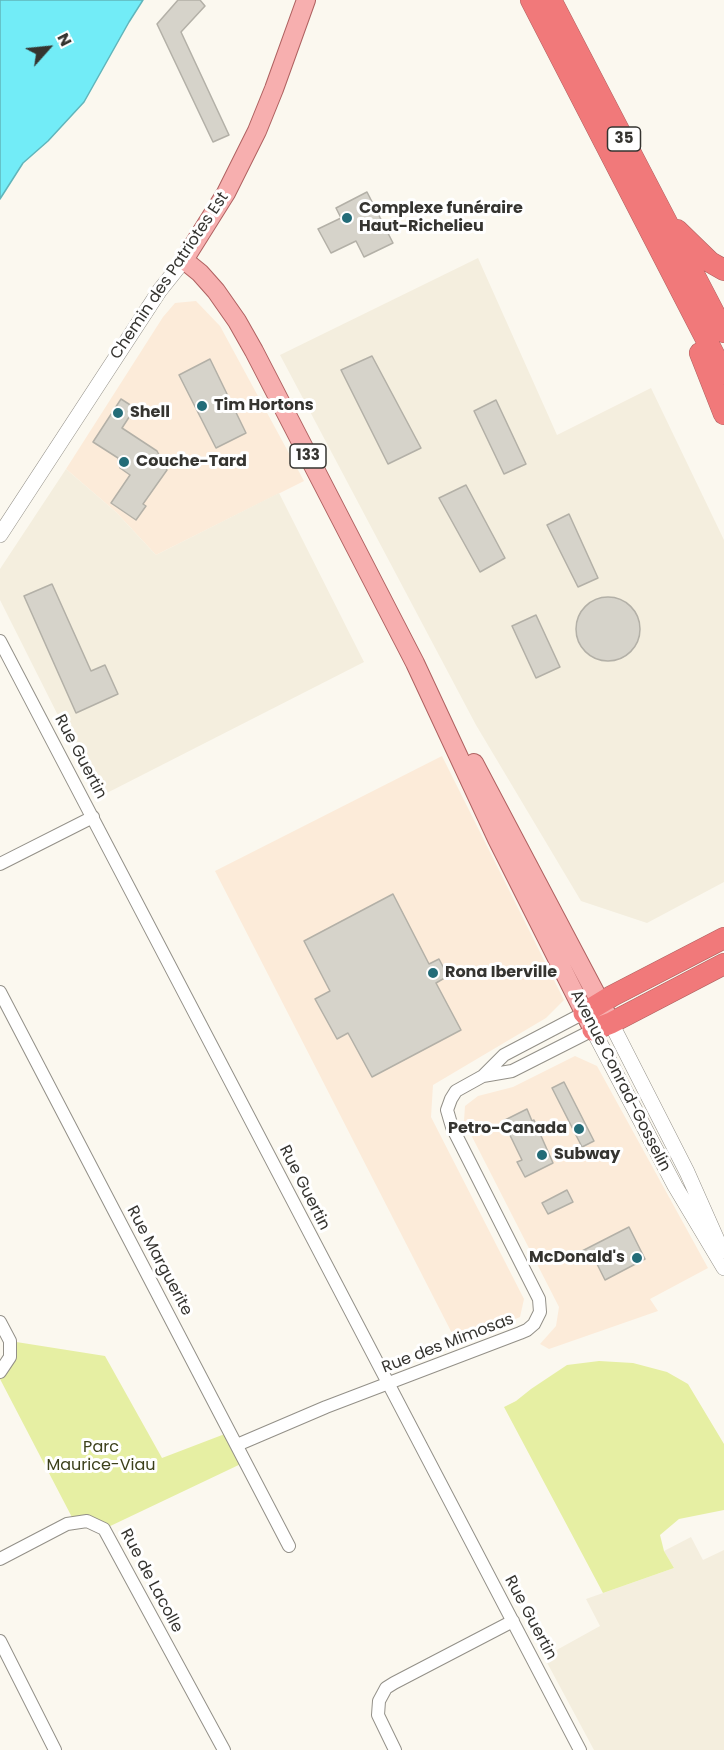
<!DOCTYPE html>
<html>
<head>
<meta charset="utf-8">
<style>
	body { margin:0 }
	#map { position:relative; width:724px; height:1750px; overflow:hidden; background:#fbf8ef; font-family:Poppins,sans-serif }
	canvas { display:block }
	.north { position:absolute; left:18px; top:18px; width:60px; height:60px; -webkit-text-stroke:4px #fff; paint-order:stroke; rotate:63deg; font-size:16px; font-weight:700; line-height:24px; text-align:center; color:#353430 }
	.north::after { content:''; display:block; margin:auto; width:21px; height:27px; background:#353430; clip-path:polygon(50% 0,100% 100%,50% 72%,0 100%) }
</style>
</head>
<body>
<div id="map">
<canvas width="724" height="1750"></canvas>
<div class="north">N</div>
</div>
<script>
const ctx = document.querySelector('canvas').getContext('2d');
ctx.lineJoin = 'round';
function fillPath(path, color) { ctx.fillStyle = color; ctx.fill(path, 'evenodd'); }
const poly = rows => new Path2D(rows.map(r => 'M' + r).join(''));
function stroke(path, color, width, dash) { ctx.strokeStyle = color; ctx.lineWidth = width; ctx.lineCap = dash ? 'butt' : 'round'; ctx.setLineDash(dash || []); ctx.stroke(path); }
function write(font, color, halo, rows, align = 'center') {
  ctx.font = font + ' Poppins,sans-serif'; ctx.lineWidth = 6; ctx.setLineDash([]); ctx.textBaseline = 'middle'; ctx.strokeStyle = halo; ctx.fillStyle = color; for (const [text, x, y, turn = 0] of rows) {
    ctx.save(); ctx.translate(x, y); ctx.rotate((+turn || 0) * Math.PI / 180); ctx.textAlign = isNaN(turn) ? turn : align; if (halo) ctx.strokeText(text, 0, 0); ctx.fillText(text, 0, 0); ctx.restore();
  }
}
fillPath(poly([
	[196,301,220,326,304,481,156,555,116,512,66,469,163,317,175,303],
	[442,756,564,1000,546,1018,433,1085,431,1117,524,1299,520,1317,457,1343,215,871],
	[575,1056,597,1066,708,1268,650,1299,658,1311,549,1349,540,1344,556,1326,559,1307,464,1121,465,1106,478,1096,513,1087]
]), '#fcebd9');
fillPath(poly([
	[478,258,557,435,651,388,724,540,724,882,647,923,581,901,476,725,280,355],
	[66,469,116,512,156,555,279,493,364,662,99,797,0,600,0,569],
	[691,1537,703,1560,724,1550,724,1750,594,1750,544,1657,600,1626,586,1599,674,1568,664,1551]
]), '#f4eede');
fillPath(poly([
	[10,1341,105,1356,162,1458,230,1432,245,1462,104,1529,75,1523,0,1379,0,1372],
	[599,1361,633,1363,667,1372,688,1384,724,1444,724,1510,679,1519,660,1535,664,1551,674,1568,603,1593,504,1407,516,1401,531,1389,567,1365]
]), '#e6efa3');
const water = poly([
	[0,0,143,0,129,22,84,102,48,141,23,163,0,199,0,0]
]);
fillPath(water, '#72ecf7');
stroke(water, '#60b5bb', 1.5);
const building = poly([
	[178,0,200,0,205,6,181,32,229,135,213,142,157,24,178,0],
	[367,192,393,243,364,257,356,241,331,253,318,229,341,218,336,208,367,192],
	[372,356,421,448,388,464,341,370,372,356],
	[210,359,246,433,216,448,179,375,210,359],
	[121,399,135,408,122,428,157,451,167,470,143,504,146,506,136,520,111,503,130,475,120,468,118,458,93,442,121,399],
	[496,400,526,464,504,474,474,411,496,400],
	[466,485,505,558,480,572,439,498,466,485],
	[569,514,598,578,578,587,547,525,569,514],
	[52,584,91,671,105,665,118,694,76,713,24,596,52,584],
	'576 629a32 32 0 1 1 64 0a32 32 0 1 1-64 0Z',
	[536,615,560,667,536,678,512,626,536,615],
	[393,894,429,964,439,959,448,976,436,983,461,1030,372,1077,348,1033,337,1039,315,999,330,991,304,941,393,894],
	[564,1082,594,1141,582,1147,552,1088,564,1082],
	[527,1109,532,1121,534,1120,553,1163,525,1177,517,1162,522,1160,503,1121,527,1109],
	[567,1190,573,1202,548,1214,542,1203,567,1190],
	[629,1227,645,1259,605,1280,593,1256,586,1259,582,1251,629,1227]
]);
fillPath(building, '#d6d3ca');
stroke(building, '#b3b0a7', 1.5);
const minor = poly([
	[0,641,580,1750],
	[0,864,93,817],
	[0,992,289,1546],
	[483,1076,512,1071,593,1030],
	[0,1322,10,1341,10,1357,0,1372],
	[237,1445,326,1407,520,1333,527,1330,534,1324,540,1312,539,1299,452,1127,447,1110,451,1099,456,1091,483,1076,504,1055,584,1013],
	[0,1559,67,1524,87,1521,104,1529,224,1750],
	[0,1641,55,1750],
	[395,1750,378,1715,379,1701,386,1688,394,1683,513,1621]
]);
const tertiary = poly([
	[0,535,160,290,184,260],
	[611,1023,687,1172,722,1251],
	[593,1030,675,1186,724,1268]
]);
const primary = poly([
	[306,0,274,89,257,131,226,193,184,260,200,273,216,291,237,321,254,351,415,663,497,839,590,1024],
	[474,763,607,1015]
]);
const motorway = poly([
	[531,0,724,374],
	[551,0,724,332],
	[677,230,710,262,724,270],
	[700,353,724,414],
	[584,1013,612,996,724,938],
	[593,1030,611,1023,724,964]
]);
stroke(minor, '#939088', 14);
stroke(tertiary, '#939088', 16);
stroke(primary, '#af6160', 20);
stroke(motorway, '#af6160', 22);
stroke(minor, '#fff', 12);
stroke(tertiary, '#fff', 15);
stroke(primary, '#f7afaf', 18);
stroke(motorway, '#f1797a', 21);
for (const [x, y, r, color] of [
	[347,218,6,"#236c78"],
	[202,406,6,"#236c78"],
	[118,413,6,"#236c78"],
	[124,462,6,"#236c78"],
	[433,973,6,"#236c78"],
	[579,1129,6,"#236c78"],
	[542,1155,6,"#236c78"],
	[637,1258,6,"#236c78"]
]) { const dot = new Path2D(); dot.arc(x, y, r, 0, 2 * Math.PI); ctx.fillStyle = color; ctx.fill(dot); stroke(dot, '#fff', 2); }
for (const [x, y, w] of [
	[624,139,33],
	[308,456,36]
]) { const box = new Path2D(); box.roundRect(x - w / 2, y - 12, w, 24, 4.5); ctx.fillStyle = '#fff'; ctx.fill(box); stroke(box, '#353430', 1.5); }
write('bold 15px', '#353430', null, [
	["35",624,139],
	["133",308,456]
]);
write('bold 16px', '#353430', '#fff', [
	["Complexe funéraire",359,209],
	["Haut-Richelieu",359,227],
	["Tim Hortons",214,406],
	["Shell",130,413],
	["Couche-Tard",136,462],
	["Rona Iberville",445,973],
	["Petro-Canada",567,1129,"right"],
	["Subway",554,1155],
	["McDonald's",625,1258,"right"]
], 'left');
write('16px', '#353430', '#fff', [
	["Chemin des Patriotes Est",170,276,-56],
	["Rue Guertin",80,757,62],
	["Avenue Conrad-Gosselin",620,1081,63],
	["Rue Guertin",304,1188,63],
	["Rue Marguerite",159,1261,62],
	["Rue des Mimosas",448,1344,-21],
	["Rue de Lacolle",151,1581,62],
	["Rue Guertin",530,1618,62]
]);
write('16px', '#3c401b', '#fff', [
	["Parc",101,1448],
	["Maurice-Viau",101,1466]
]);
</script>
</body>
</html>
